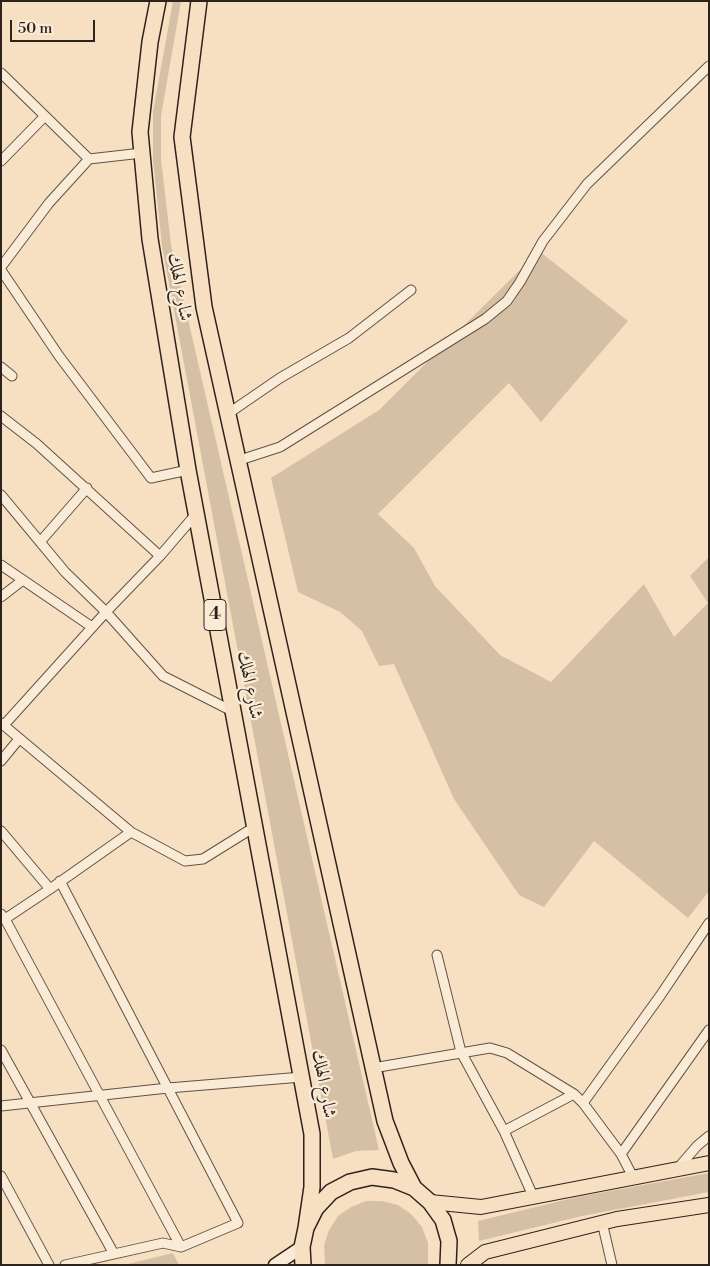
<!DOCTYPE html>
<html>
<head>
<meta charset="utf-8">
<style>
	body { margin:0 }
	#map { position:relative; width:710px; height:1266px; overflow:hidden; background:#f7e0c1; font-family:"Libre Bodoni",serif }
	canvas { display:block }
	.frame { position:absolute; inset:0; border:2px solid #2d221c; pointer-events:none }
	.scale { position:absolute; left:10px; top:20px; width:85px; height:22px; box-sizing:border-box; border:2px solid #2d221c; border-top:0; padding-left:6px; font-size:15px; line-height:18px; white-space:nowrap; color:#2d221c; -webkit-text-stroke:4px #faebd7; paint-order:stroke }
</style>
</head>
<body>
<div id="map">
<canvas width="710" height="1266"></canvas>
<div class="frame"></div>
<div class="scale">50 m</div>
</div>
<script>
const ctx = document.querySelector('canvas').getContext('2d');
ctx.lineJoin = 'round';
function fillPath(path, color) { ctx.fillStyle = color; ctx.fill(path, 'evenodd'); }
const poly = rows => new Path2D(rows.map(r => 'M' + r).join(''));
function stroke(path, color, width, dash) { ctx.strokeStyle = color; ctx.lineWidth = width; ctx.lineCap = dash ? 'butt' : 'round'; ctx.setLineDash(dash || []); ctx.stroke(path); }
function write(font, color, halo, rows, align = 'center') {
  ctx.font = font + ' "Libre Bodoni",Amiri,serif'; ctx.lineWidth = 4.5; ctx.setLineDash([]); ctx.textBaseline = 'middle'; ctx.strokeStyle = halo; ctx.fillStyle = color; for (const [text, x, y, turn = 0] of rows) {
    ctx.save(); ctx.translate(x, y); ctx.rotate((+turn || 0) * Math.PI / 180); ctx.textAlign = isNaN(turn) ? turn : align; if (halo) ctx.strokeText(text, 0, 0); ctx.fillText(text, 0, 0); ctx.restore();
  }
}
fillPath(poly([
	[173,1,181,1,161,116,161,159,171,245,379,1150,356,1151,333,1159,162,246,153,159,153,112],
	[539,251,628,321,541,422,509,383,378,514,414,548,435,586,500,655,551,682,644,584,674,637,708,603,690,576,709,557,709,891,688,918,594,841,544,907,519,895,454,799,394,664,379,666,362,631,340,612,298,592,271,478,379,410],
	[709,1173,709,1192,582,1216,479,1241,478,1221,577,1197],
	[366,1201,382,1201,398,1205,411,1214,422,1227,428,1243,428,1265,325,1265,324,1245,329,1230,338,1216,351,1207],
	[173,1253,179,1265,124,1265]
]), '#d5c0a5');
const minor = poly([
	[1,73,89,159,142,153],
	[1,161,45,116],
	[1,267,49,203,89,159],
	[1,270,59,356,151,478,188,470],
	[1,367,12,376],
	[229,413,280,378,349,338,411,290],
	[1,416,37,444,160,556,196,514],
	[240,460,280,447,485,319,507,301,520,282,543,241,587,184,709,66],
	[1,495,65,572,106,612,163,676,234,712],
	[40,542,87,488],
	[1,565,92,627],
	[1,597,23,580],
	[1,723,131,832,185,861,203,859,256,826],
	[4,725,106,612,160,556],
	[1,761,19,739],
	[1,831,50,889,131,832],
	[60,881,238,1223,181,1247,163,1243,65,1265],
	[1,914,5,919,50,889],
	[5,919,181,1247],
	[437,955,461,1052,504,1131,533,1196],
	[1,1050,114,1254],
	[373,1068,490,1048,507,1053,574,1094,583,1103],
	[1,1106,168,1088,302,1077],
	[504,1131,574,1094],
	[621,1154,709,1030],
	[678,1168,697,1146,709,1136],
	[1,1176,49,1265],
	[633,1177,621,1154,583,1103,660,996,709,923],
	[602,1222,612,1265]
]);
const secondary = poly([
	[275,1265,302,1247]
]);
const primary = poly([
	[430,1202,481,1207,709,1163],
	[468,1265,485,1252,617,1219,709,1205]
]);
const trunk = poly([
	[158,1,150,42,140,132,150,239,188,470,312,1134,312,1187,306,1228],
	[199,1,182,137,204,307,385,1121,401,1163,414,1188],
	[303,1265,302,1247,306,1228,316,1208,331,1192,350,1182,372,1177,394,1180,414,1188,430,1202,443,1220,449,1241,448,1265]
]);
stroke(minor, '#605245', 11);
stroke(secondary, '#2d221c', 15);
stroke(primary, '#2d221c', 16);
stroke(trunk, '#2d221c', 18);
stroke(minor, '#faebd7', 9);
stroke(secondary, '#faebd7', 12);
stroke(primary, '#f7e0c1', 14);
stroke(trunk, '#f7e0c1', 15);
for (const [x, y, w] of [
	[215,615,22]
]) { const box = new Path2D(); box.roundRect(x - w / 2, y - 15.5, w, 31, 4); ctx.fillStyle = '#faebd7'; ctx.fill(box); stroke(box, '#2d221c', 1); }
write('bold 18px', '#2d221c', null, [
	["4",215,615]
]);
write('19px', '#2d221c', '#faebd7', [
	["شارع الهلك",179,287,80],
	["شارع الهلك",249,685,79],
	["شارع الهلك",323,1084,80]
]);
</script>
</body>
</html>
